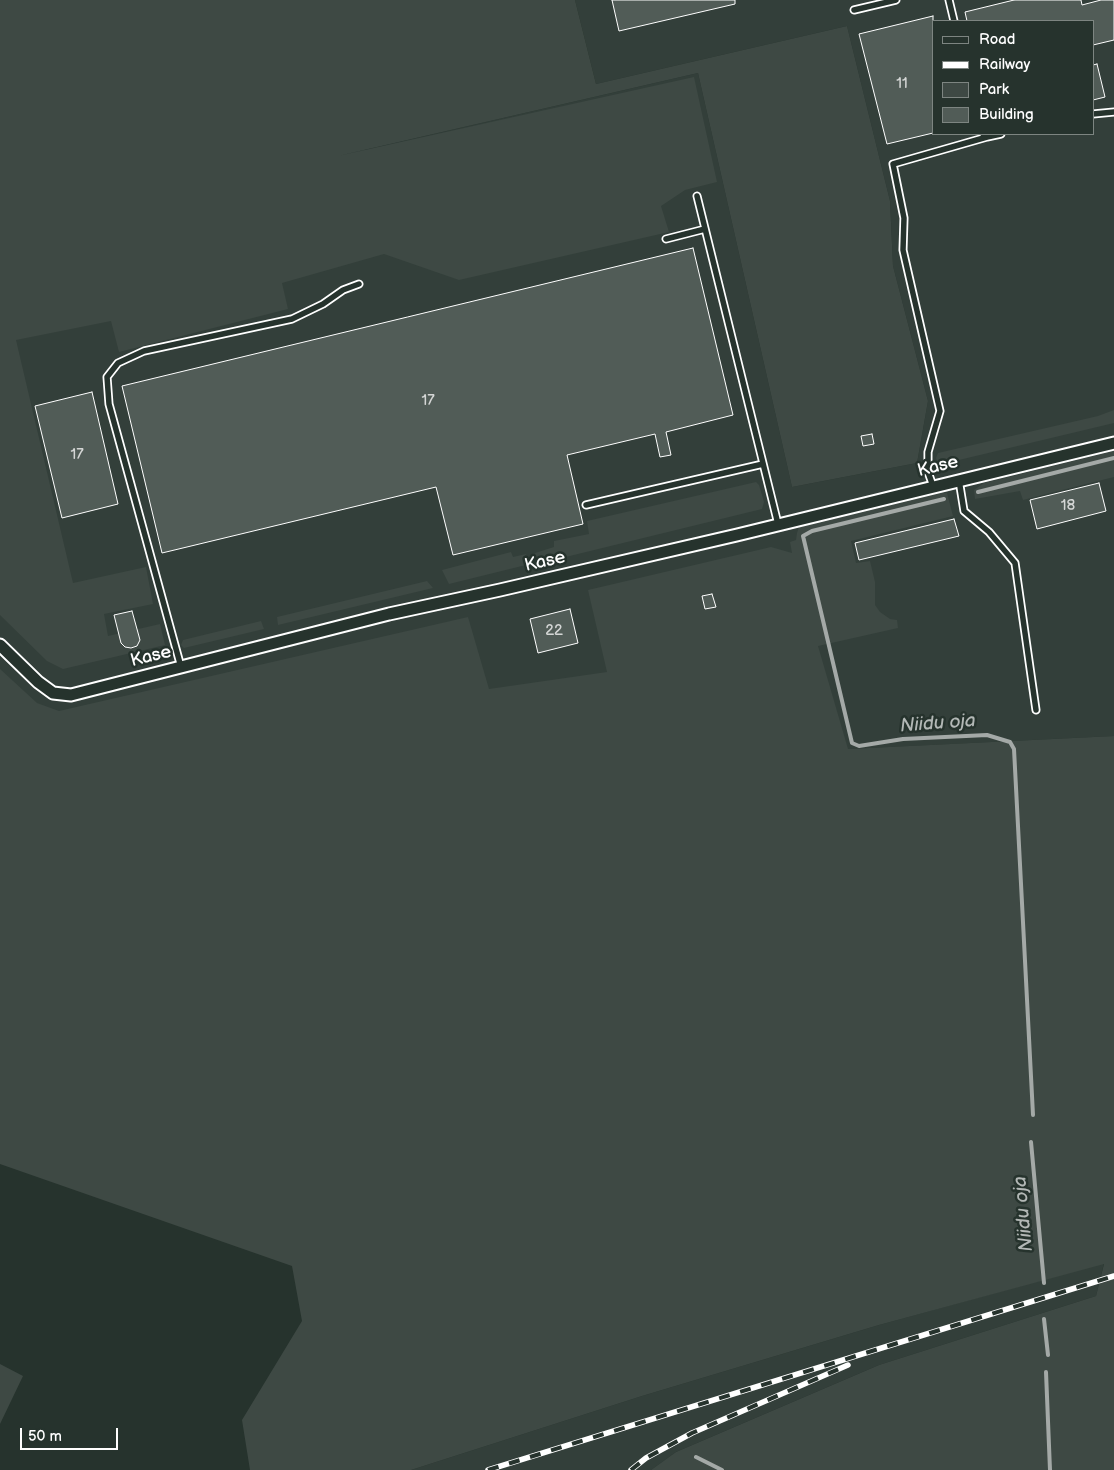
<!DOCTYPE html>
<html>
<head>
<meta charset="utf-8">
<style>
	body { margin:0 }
	#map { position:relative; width:1114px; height:1470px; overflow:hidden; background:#26332d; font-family:"Balsamiq Sans",sans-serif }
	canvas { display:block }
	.legend { position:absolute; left:932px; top:20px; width:162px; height:115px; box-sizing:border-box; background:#26332d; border:1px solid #7d8581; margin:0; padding:6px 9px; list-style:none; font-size:15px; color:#fff }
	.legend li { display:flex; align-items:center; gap:10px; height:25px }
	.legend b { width:25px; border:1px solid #7d8581 }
	.scale { position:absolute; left:20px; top:1428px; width:98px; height:22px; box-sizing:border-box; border:2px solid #fff; border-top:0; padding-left:6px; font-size:15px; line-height:18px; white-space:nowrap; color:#fff; -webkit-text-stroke:4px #26332d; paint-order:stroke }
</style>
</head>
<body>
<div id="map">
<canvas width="1114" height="1470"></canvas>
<ul class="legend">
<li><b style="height:6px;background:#26332d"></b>Road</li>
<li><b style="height:6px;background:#fff"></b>Railway</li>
<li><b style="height:14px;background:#3e4944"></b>Park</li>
<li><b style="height:14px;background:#515c57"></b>Building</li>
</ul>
<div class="scale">50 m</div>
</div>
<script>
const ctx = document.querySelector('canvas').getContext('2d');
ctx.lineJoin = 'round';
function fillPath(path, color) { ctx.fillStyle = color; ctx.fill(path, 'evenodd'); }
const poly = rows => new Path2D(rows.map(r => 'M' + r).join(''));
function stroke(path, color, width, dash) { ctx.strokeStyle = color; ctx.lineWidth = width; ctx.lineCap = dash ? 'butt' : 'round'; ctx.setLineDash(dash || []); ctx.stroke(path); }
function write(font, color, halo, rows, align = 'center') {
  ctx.font = font + ' "Balsamiq Sans",sans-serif'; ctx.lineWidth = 5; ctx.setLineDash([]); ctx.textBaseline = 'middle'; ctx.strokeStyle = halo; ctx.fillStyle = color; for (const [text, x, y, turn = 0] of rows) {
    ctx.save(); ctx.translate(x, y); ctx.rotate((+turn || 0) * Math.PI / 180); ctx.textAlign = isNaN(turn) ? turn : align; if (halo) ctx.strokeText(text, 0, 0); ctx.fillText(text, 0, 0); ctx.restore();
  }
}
fillPath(poly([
	[575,0,1114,0,1114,736,40,789,0,783,0,234,698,73,792,487,917,463,928,401,893,266,890,201,847,26,596,84],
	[933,21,1093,21,1093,134,933,134],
	[1104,1263,1096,1296,879,1365,676,1452,651,1470,411,1470,642,1396,879,1325]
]), '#333f3a');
fillPath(poly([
	[0,0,575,0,596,84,847,26,890,201,893,266,928,401,917,463,792,487,698,73,338,156,694,77,717,182,685,190,661,206,669,232,459,280,384,254,282,283,288,309,119,352,111,321,16,340,73,583,146,567,153,604,104,614,108,636,160,624,165,645,63,669,47,661,0,615],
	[1114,410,1114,423,938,465,936,458,938,453,1098,416],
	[1114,451,1114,477,1023,500,1020,491,975,499,974,490,984,483],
	[756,482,759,485,764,502,762,509,537,564,535,553,554,547,554,541,589,534,587,521],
	[941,493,947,493,953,516,851,541,856,563,870,561,875,582,875,605,880,612,890,619,897,620,898,628,818,646,848,749,1114,736,1114,1470,651,1470,676,1452,879,1365,1096,1296,1104,1264,879,1325,642,1396,411,1470,250,1470,242,1420,302,1321,292,1266,0,1164,0,669,37,703,59,711,468,617,489,689,607,672,588,590,771,547,792,553,790,542,796,540,797,533,799,527],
	[511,552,513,557,526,554,530,564,449,584,442,570],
	[427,581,433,588,278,625,277,617],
	[261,621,264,629,184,648,181,645,183,640],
	[0,1364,23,1376,0,1424]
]), '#3e4944');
stroke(poly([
	[978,492,1114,458],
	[944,499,812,531,803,536,852,743,859,746,903,739,987,735,1010,742,1014,749,1033,1115],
	[1031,1142,1044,1283],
	[1044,1319,1048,1355],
	[1046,1372,1050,1470],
	[696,1457,722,1470]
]), '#a4a9a7', 4);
const building = poly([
	[612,0,735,0,735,4,619,31,612,0],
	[1014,0,1081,0,1082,5,1101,0,1114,0,1114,40,1093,45,1093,21,967,21,965,12,1014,0],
	[933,16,933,133,887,144,859,34,933,16],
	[1097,64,1105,97,1093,100,1093,65,1097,64],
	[693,248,733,415,666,432,671,455,660,457,655,434,567,455,583,524,453,555,436,487,162,553,122,386,693,248],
	[92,392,118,504,62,518,35,406,92,392],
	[872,434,874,444,863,446,861,436,872,434],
	[1099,483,1106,511,1037,529,1030,500,1099,483],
	[954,519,959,536,859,560,855,543,954,519],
	[712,594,716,607,705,609,702,596,712,594],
	[570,609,578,643,538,653,530,619,570,609],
	[132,611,140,640,137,646,131,648,125,647,121,643,114,615,132,611]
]);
fillPath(building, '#515c57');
stroke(building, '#fff', 1);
const service = poly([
	[949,0,954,21],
	[854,10,896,0],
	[1093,114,1114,112],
	[983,134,987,137,1001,134],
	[697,196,778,524],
	[666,239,705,229],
	[959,480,964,511,989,532,1015,563,1036,710],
	[933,486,928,472,928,452,940,411,903,250,904,218,893,164,987,137],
	[586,505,763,464],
	[181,667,109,404,107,377,118,363,144,351,292,319,323,304,343,290,359,284]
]);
const minor = poly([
	[0,645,38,682,53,693,71,695,389,614,500,590,737,535,1114,443]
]);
stroke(service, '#fff', 9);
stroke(minor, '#fff', 15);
stroke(service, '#26332d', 5.5);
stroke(minor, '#26332d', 11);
const rail = poly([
	[488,1470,1114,1276],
	[631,1470,646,1458,692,1433,848,1365]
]);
stroke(rail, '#fff', 5.5);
stroke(rail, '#26332d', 4, [11]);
write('15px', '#d4d6d5', null, [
	["11",902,84],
	["17",428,401],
	["17",77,455],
	["18",1068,506],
	["22",554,631]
]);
write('18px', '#fff', '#26332d', [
	["Kase",938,467,-14],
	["Kase",545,562,-13],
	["Kase",151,657,-14]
]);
write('italic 19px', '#b3b8b6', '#26332d', [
	["Niidu oja",938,724,-4],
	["Niidu oja",1024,1214,-95]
]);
</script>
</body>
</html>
